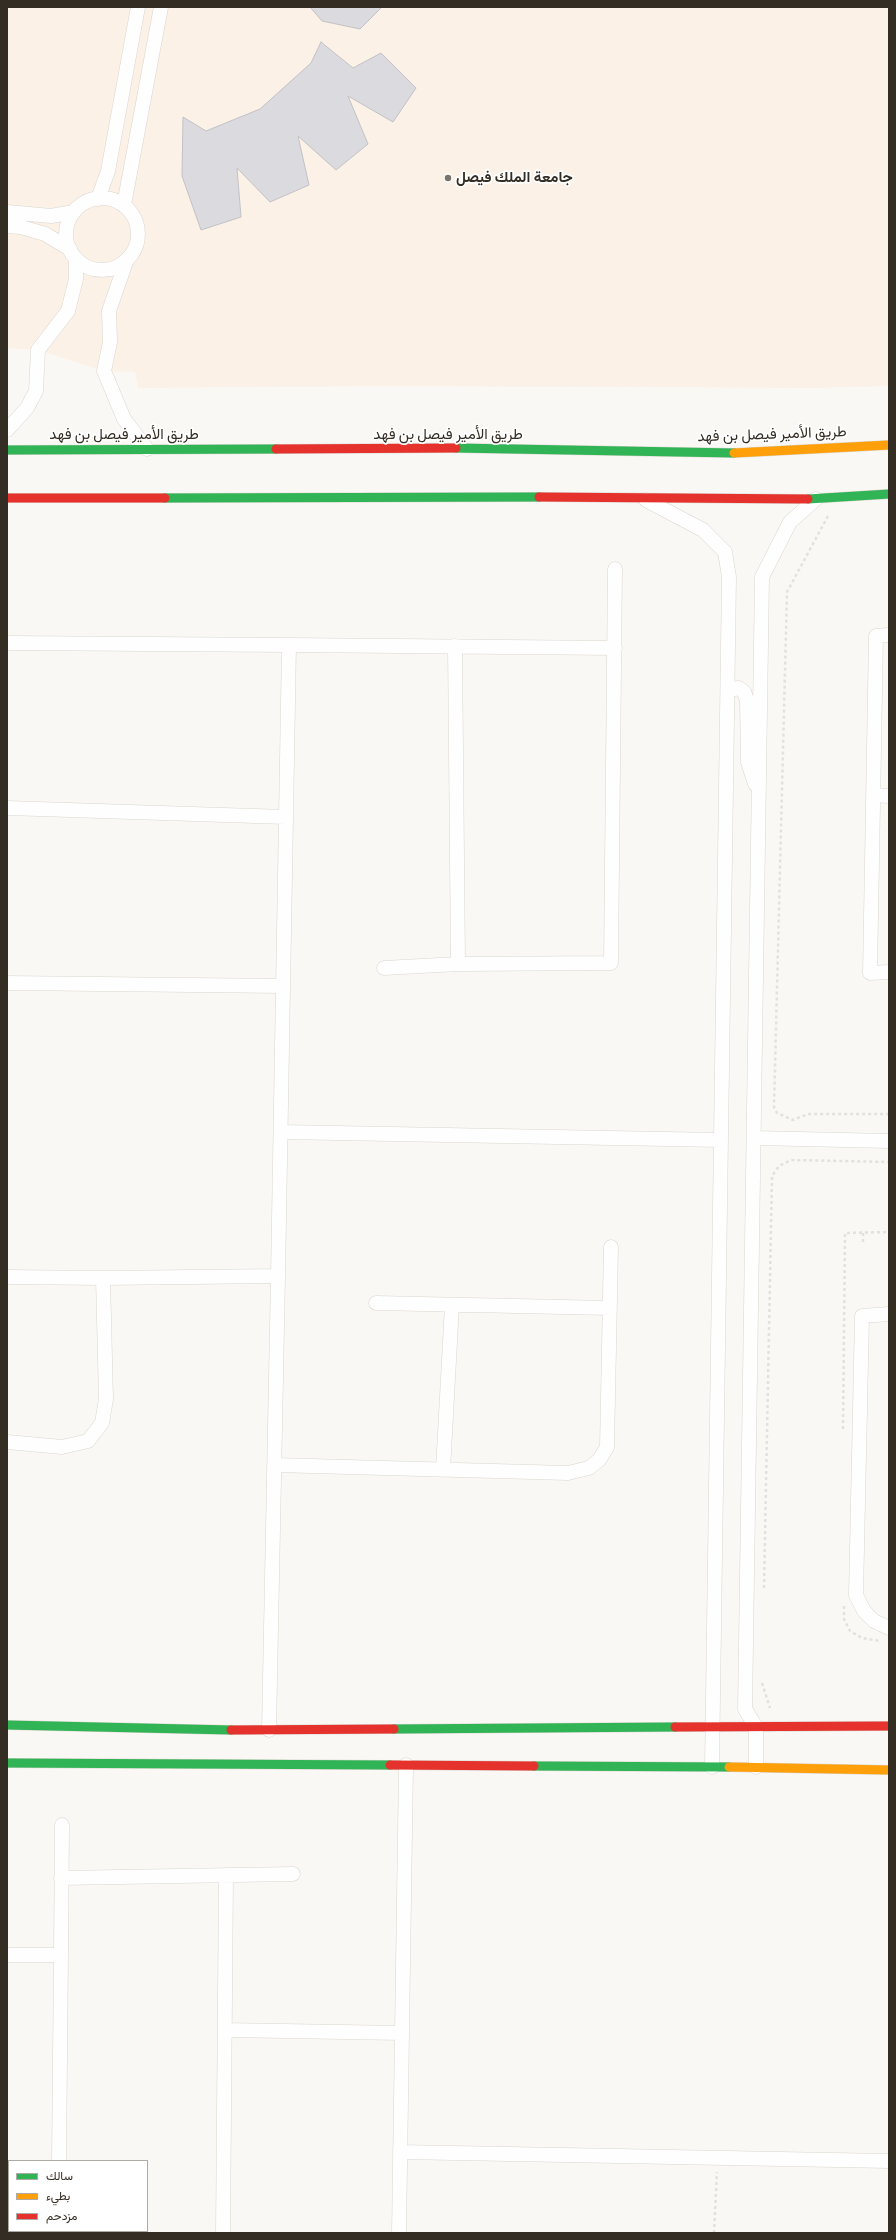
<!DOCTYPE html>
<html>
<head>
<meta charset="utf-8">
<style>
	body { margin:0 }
	#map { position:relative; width:896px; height:2240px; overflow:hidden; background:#faf8f5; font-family:"Titillium Web",Vazirmatn,sans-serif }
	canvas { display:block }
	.frame { position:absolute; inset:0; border:8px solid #342d23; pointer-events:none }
	.legend { position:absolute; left:8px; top:2160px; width:140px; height:72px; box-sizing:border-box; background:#fff; border:1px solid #aeaba7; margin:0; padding:5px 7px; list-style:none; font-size:12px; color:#342d23 }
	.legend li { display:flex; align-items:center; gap:8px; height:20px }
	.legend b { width:20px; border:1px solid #aeaba7 }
</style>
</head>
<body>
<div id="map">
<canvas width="896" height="2240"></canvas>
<div class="frame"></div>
<ul class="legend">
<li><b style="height:5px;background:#30b455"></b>سالك</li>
<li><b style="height:5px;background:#ff9f0a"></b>بطيء</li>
<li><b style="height:5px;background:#e5322d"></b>مزدحم</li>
</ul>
</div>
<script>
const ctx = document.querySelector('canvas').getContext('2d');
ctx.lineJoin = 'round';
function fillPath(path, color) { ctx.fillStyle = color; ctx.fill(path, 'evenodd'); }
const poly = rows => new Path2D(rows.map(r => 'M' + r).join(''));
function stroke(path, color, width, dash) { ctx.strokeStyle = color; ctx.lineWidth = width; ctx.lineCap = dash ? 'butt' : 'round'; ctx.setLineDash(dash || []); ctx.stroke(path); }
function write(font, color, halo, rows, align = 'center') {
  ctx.font = font + ' "Titillium Web",Vazirmatn,sans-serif'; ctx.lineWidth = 3.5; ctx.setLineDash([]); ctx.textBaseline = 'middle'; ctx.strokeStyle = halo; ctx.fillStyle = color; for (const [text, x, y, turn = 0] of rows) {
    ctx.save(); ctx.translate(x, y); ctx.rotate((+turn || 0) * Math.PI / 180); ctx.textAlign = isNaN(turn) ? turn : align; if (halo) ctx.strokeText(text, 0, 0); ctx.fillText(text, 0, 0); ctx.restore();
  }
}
fillPath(poly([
	[7,7,889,7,889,386,816,388,390,386,138,388,135,372,104,371,38,350,7,348]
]), '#fbf1e6');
const building = poly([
	[310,7,382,7,360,29,322,21,310,7],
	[321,42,353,68,381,53,416,88,393,122,348,96,368,144,336,170,298,136,309,185,270,202,237,168,241,217,201,230,182,176,183,117,206,131,260,109,311,63,321,42]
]);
fillPath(building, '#dbdade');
stroke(building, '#c2c2c6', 1);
const street = poly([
	'66 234a36 36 0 1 1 72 0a36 36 0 1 1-72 0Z',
	[98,199,108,171,138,7],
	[124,205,161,7],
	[7,212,51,216,74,212],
	[7,226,21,227,45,234,70,249],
	[127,259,109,311,110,342,104,371,124,419,147,449],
	[7,430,27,408,36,391,38,350,68,311,76,279,76,259],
	[646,500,703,530,725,552,729,577,712,1767],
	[889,635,876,636,870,973,889,972],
	[7,643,289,645],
	[455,646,458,964,611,963,615,569],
	[728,690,739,688,744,692,747,700,748,762,755,784],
	[873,795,889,796],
	[7,808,286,817],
	[384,968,458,964],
	[7,983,283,986],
	[281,1132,721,1140],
	[754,1138,889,1141],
	[7,1277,103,1278],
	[376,1303,610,1308],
	[889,1314,862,1316,856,1595,864,1611,874,1621,889,1628],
	[7,1442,62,1447,88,1441,102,1423,106,1399,103,1278,278,1276,289,645,615,648],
	[274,1465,568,1473,589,1468,599,1460,607,1447,611,1247],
	[443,1470,452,1305],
	[269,1730,278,1276],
	[756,1767,756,1727,745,1709,762,577,790,522,816,499],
	[61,1878,293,1874],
	[7,1955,61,1955,59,2161],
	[61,1955,62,1825],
	[225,2030,402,2033],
	[400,2152,889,2161],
	[59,2233,59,2231],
	[223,2233,226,1875],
	[399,2233,406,1765]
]);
const fast = poly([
	[456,448,734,453],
	[7,450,276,449],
	[165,498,539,497],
	[808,499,889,494],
	[7,1725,231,1730],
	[394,1729,675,1727],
	[7,1763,390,1765],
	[534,1766,729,1767]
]);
const slow = poly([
	[734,453,889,445],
	[729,1767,889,1770]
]);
const jam = poly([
	[276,449,456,448],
	[539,497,808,499],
	[7,498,165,498],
	[675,1727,889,1726],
	[231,1730,394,1729],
	[390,1765,534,1766]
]);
stroke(street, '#dad6cf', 15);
stroke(fast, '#dad6cf', 10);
stroke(slow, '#dad6cf', 10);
stroke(jam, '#dad6cf', 10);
stroke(poly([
	[828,516,787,592,774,1107,777,1113,793,1120,808,1114,889,1114],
	[863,1233,863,1245],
	[843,1429,845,1233,889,1232],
	[764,1588,772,1176,779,1166,791,1160,889,1162],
	[844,1606,844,1619,850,1631,862,1638,880,1641],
	[762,1683,770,1708],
	[714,2233,717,2172]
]), '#e1e1e0', 2.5, [3, 3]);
stroke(street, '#fefefe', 14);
stroke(fast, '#30b455', 9);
stroke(slow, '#ff9f0a', 9);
stroke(jam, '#e5322d', 9);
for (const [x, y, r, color] of [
	[448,178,4,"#79746c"]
]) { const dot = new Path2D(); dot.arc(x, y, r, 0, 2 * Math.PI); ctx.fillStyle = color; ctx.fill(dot); stroke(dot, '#fff', 1.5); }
write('bold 15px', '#342d23', '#fff', [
	["جامعة الملك فيصل",456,178]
], 'left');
write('15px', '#342d23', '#fff', [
	["طريق الأمير فيصل بن فهد",124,435],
	["طريق الأمير فيصل بن فهد",448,435],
	["طريق الأمير فيصل بن فهد",772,435,-2]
]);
</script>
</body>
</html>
